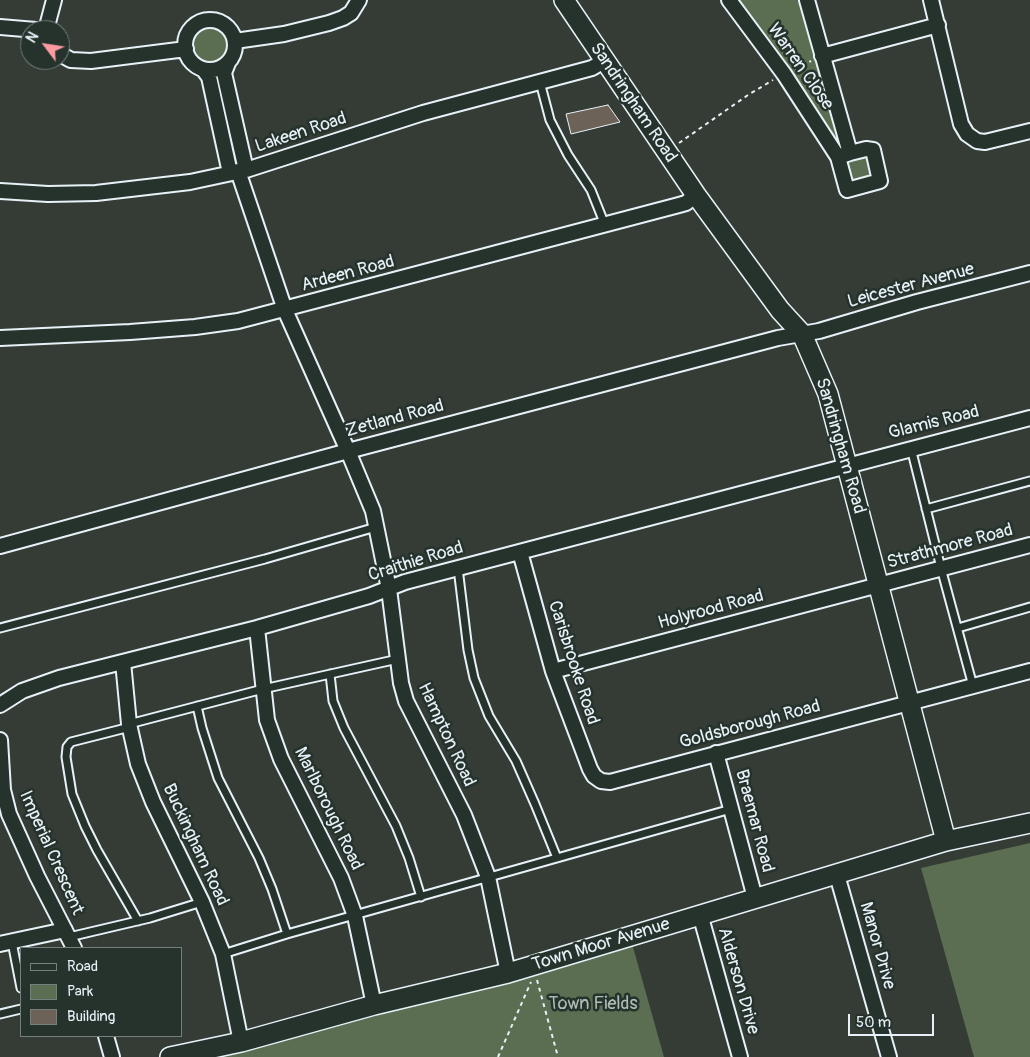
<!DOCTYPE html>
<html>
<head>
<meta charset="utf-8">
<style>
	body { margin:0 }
	#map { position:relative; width:1030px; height:1057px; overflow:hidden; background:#343c35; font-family:Pangolin,sans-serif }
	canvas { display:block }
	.legend { position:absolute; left:20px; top:947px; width:162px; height:90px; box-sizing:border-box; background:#26332d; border:1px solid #747f7e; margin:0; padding:6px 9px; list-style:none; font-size:15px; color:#e8f1f8 }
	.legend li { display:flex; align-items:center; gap:10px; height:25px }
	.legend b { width:25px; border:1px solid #747f7e }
	.north { position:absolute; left:20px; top:20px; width:50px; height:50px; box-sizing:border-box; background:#26332d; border:1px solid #747f7e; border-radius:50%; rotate:301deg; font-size:14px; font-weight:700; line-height:20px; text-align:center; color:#e8f1f8 }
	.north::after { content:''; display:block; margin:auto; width:18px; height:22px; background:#ff9aa2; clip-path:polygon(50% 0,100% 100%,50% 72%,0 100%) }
	.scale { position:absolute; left:848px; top:1014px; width:86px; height:22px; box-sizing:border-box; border:2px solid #e8f1f8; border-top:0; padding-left:6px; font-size:15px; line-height:18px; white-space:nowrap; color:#e8f1f8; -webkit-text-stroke:4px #26332d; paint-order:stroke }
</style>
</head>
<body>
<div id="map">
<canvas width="1030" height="1057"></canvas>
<ul class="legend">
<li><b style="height:6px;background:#26332d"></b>Road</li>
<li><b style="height:14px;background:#5c6e51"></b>Park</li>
<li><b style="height:14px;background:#6d6257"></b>Building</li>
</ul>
<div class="north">N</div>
<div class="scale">50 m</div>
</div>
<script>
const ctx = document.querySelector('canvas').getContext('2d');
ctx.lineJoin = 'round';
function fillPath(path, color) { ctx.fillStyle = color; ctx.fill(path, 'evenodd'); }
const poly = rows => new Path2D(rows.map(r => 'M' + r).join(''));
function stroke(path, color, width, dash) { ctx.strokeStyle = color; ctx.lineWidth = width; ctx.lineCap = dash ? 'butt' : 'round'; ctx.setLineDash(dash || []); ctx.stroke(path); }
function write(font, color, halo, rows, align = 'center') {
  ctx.font = font + ' Pangolin,sans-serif'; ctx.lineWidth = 5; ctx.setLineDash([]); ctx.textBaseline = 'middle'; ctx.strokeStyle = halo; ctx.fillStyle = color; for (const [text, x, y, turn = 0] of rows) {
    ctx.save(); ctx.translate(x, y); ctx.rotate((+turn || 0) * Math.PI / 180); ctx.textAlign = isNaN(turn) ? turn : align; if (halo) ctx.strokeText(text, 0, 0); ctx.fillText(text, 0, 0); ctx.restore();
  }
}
fillPath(poly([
	[735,0,800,0,839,141,837,143],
	'191 44a19 19 0 1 1 38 0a19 19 0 1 1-38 0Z',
	[869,155,874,175,869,180,853,184,849,180,844,159],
	[1030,843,1030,1057,974,1057,921,868],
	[631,940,664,1057,170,1057]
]), '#5c6e51');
const building = poly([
	[608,105,620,122,571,134,566,114,608,105]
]);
fillPath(building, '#6d6257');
stroke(building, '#e8f1f8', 1);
const lane = poly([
	[540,82,550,120,568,155,591,190,605,225],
	[911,448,941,568,973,686],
	[926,509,1030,481],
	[458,568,468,650,474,678,489,716,516,761,535,804,557,858],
	[0,628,265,559,376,527],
	[958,628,1030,607],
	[330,674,333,701,344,728,396,826,409,858,421,897],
	[197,706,202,728,218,778,259,858,272,889,287,934],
	[129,724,263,689,398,659],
	[130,727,71,742,67,747,66,757,72,794,85,826,97,850,138,921],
	[69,937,150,918,202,902],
	[12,942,21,988],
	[223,954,287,934,731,809],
	[0,1014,21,1009]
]);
const street = poly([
	[729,0,784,74,838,157,850,153,807,0],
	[931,0,961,124,967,134,977,141,985,142,1030,131],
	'185 45a25 25 0 1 1 50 0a25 25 0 1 1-50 0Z',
	[0,27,36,30],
	[46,30,54,0],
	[235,41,284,34,329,23,343,18,351,13,359,0],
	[60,54,71,60,91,61,186,49],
	[822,56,938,25],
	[228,63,224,73,246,170],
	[203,69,209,77,230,173],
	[838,157,847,190,880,181,873,150,866,149,850,153],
	[238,171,285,310,348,451,373,511,389,589,401,683,406,701,464,815,488,877,508,973],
	[0,191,48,194,96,193,190,182,246,170,423,113,592,68,604,61],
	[0,338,130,332,195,327,238,321,679,205,686,203,696,195],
	[0,546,348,451,778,338,819,331,917,302,1030,273],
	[520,552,553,671,590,769,594,776,601,781,610,782,1030,671],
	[257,628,267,720,281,759,341,878,355,916,374,1005],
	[123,662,129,724,138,764,153,802,202,902,223,954,241,1042],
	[553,671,1030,545],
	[0,705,22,691,59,678,257,628,369,596,405,582,1030,418],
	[0,740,3,790,9,814,37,876,74,948],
	[716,753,755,898],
	[837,875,889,1057],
	[700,914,740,1057],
	[0,944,65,930],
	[106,1036,112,1057]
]);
const secondary = poly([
	[564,0,696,195,780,310,802,334,828,394,946,841],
	[170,1057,241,1042,374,1005,508,973,946,841,1030,823]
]);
stroke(lane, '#e8f1f8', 11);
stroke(street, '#e8f1f8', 18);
stroke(secondary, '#e8f1f8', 22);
stroke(poly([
	[795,69,811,61],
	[679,143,748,95,773,80],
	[537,980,558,1057],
	[498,1057,531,982]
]), '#e8f1f8', 2, [4, 4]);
stroke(lane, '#26332d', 7);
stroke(street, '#26332d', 14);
stroke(secondary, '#26332d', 19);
write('18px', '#e8f1f8', '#26332d', [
	["Warren Close",800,67,55],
	["Sandringham Road",633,103,56],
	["Lakeen Road",301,133,-18],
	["Ardeen Road",348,274,-15],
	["Leicester Avenue",911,286,-15],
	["Zetland Road",395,419,-15],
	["Glamis Road",934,423,-14],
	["Sandringham Road",840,446,74],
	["Strathmore Road",950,547,-15],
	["Craithie Road",416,562,-17],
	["Holyrood Road",711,610,-15],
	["Carisbrooke Road",573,663,72],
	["Goldsborough Road",750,725,-15],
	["Hampton Road",446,735,65],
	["Marlborough Road",328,809,64],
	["Braemar Road",754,821,75],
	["Buckingham Road",195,845,65],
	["Imperial Crescent",51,853,66],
	["Town Moor Avenue",601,945,-17],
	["Manor Drive",877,946,74],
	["Alderson Drive",738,981,74]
]);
write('18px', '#b0bdb5', '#26332d', [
	["Town Fields",593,1004]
]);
</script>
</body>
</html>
